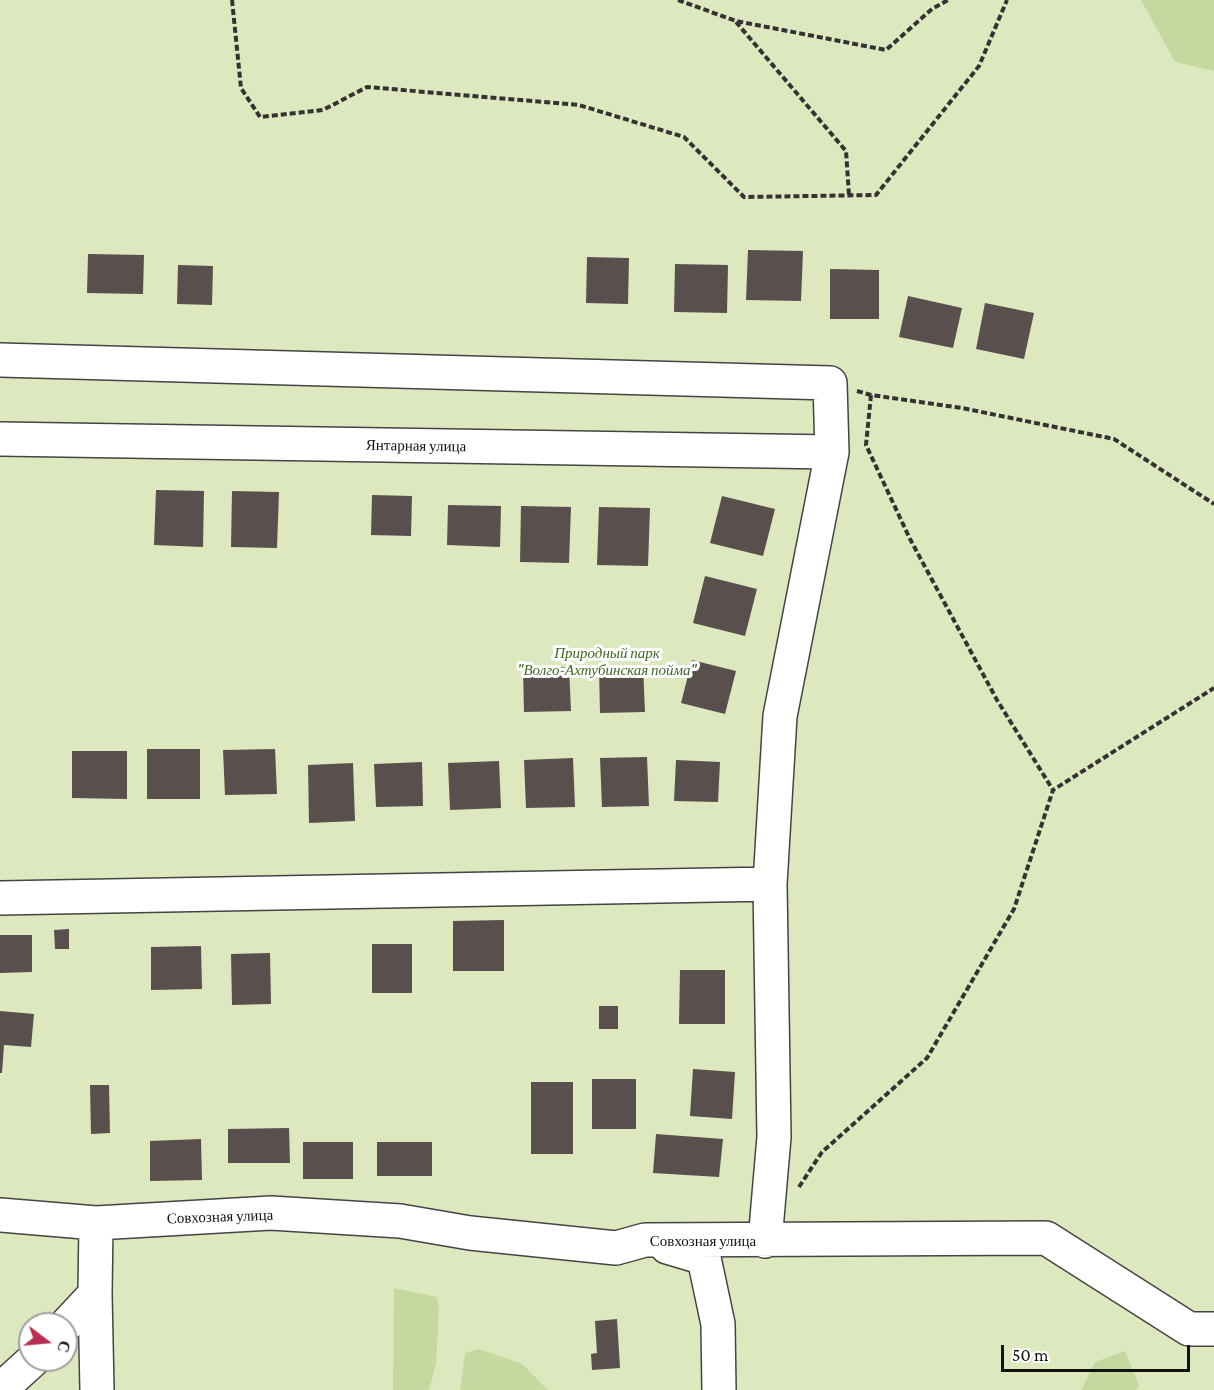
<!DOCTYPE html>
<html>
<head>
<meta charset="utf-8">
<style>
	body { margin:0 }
	#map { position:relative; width:1214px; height:1390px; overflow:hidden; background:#fefbf5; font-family:"Crimson Pro",serif }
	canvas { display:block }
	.north { position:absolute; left:18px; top:1312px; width:60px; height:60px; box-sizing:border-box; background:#fff; border:2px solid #a0a0a0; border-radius:50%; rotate:106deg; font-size:16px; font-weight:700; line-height:24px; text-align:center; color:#111 }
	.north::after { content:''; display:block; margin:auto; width:21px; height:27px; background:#bb2e53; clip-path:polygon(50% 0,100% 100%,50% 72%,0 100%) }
	.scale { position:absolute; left:1001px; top:1345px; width:189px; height:27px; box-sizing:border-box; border:3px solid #111; border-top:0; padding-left:8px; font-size:18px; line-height:21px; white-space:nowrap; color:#111; -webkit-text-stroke:4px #fff; paint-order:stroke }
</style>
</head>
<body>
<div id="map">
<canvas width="1214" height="1390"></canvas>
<div class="north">С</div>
<div class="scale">50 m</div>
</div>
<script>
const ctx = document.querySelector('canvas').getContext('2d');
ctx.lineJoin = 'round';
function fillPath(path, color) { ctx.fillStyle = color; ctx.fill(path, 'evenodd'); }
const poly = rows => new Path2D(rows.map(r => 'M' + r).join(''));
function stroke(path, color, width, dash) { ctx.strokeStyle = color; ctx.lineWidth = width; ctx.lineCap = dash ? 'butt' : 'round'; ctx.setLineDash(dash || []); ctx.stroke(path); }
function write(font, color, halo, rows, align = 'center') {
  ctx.font = font + ' "Crimson Pro",serif'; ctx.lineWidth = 6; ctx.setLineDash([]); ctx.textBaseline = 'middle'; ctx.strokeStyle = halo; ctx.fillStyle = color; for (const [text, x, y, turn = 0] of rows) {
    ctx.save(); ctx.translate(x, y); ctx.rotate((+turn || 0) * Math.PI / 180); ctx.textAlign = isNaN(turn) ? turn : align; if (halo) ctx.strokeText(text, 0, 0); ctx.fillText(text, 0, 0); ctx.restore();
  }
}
fillPath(poly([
	[0,0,1214,0,1214,1390,0,1390],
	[30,1324,66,1324,66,1360,30,1360]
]), '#dde8bf');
fillPath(poly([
	[1141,0,1214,0,1214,71,1175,62],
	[394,1288,437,1297,439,1308,436,1364,429,1390,393,1390],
	[479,1349,522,1364,548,1390,460,1390,465,1353],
	[1125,1351,1139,1386,1136,1390,1081,1390,1095,1362]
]), '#c5d89f');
fillPath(poly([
	[748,250,803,251,801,301,746,300],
	[88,254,144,255,143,294,87,293],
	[587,257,629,258,628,304,586,303],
	[675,264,728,265,727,313,674,312],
	[178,265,213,266,212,305,177,304],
	[830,269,879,270,879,319,830,319],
	[908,296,962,308,953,348,899,337],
	[985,303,1034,313,1024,359,976,349],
	[156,490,204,491,203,547,154,545],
	[232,491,279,492,277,548,231,547],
	[372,495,412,496,411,536,371,535],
	[722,496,775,509,763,556,710,543],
	[448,505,501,506,500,547,447,545],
	[521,506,571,507,569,563,520,562],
	[599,507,650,508,648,566,597,565],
	[705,576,757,589,745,636,693,623],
	[692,660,736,671,725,714,681,703],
	[643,666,645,712,600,713,599,667],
	[569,667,571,711,524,712,523,669],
	[147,749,200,749,200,799,147,799],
	[275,749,277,794,225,795,223,750],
	[72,751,127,751,127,799,72,798],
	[647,757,649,806,602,807,600,758],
	[573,758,575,807,526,808,524,760],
	[676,760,720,762,718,802,674,801],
	[499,761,501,808,450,810,448,763],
	[422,762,423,806,376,807,374,764],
	[353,763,355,821,309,823,308,765],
	[504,920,504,971,453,971,453,921],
	[69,929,69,949,55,949,54,930],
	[0,935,32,935,32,972,0,973],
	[372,944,412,944,412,993,372,993],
	[201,946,202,989,151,990,151,947],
	[270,953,271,1004,232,1005,231,954],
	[680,970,725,970,725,1024,679,1024],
	[599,1006,618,1006,618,1029,599,1029],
	[0,1011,34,1014,31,1047,4,1045,2,1073,0,1073],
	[693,1069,735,1072,732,1119,690,1116],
	[592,1079,636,1079,636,1129,592,1129],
	[531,1082,573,1082,573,1154,531,1154],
	[90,1085,109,1085,110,1133,91,1134],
	[289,1128,290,1163,228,1163,228,1129],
	[656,1134,723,1139,719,1177,653,1173],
	[201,1139,202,1180,150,1181,150,1141],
	[303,1142,353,1142,353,1179,303,1179],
	[377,1142,432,1142,432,1176,377,1176],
	[617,1319,620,1368,592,1370,591,1354,597,1353,595,1321]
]), '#594f4d');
const minor = poly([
	[0,360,830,383,832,452,780,716,770,884,774,1137,765,1241],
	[0,439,832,452],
	[0,898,770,884],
	[0,1215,96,1223],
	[667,1247,704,1258,718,1324,719,1390],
	[66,1325,95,1294],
	[0,1390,33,1360],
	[97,1390,95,1294,96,1223,271,1213,400,1221,470,1233,616,1248,645,1240,1046,1238,1189,1329,1214,1329]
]);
stroke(minor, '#444', 36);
stroke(poly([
	[232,0,241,88,260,117,323,110,367,87,579,105,684,137,744,197,876,195,979,66,1007,0],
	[678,0,736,21,886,50,932,9,948,0],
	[736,22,846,151,849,195],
	[857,391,871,395,962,408,1114,439,1214,504],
	[871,395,866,445,910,539,997,700,1053,790],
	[799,1187,822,1152,927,1058,1014,909,1053,790,1214,688]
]), '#333', 4, [6, 3]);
stroke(minor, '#fff', 33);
write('15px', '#111', '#fff', [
	["Янтарная улица",416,446,1],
	["Совхозная улица",220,1217,-2],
	["Совхозная улица",703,1241]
]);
write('italic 15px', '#406723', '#fff', [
	["Природный парк",607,653],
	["\"Волго-Ахтубинская пойма\"",607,670]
]);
</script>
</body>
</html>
